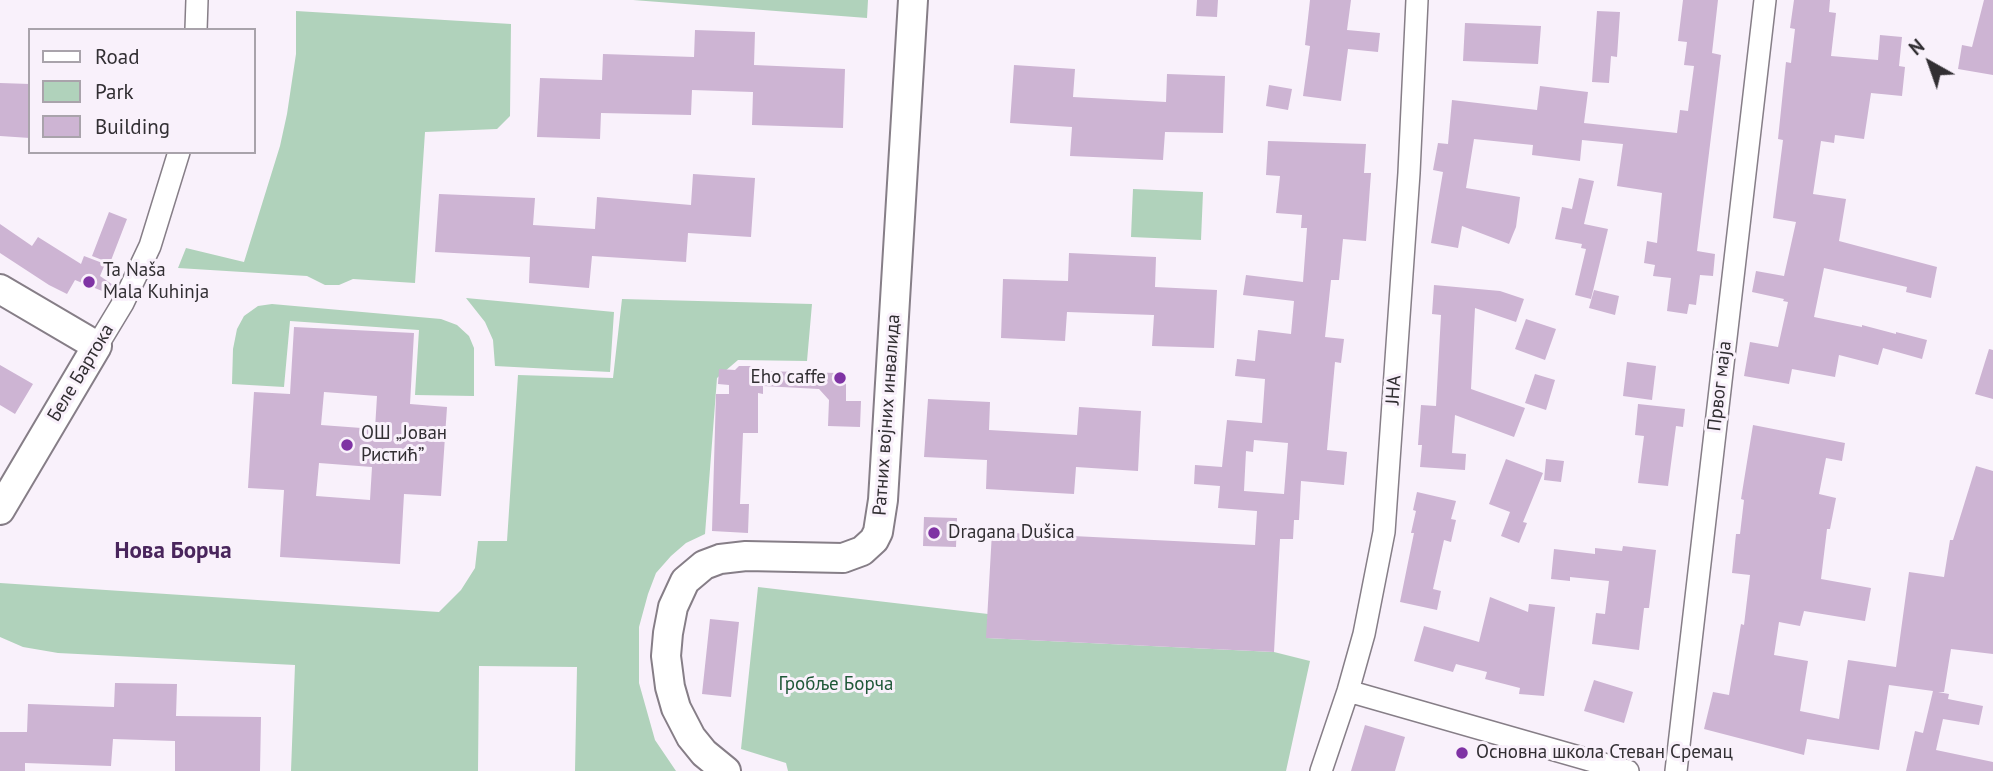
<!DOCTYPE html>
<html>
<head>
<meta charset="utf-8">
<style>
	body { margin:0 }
	#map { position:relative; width:1993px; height:771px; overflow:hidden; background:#f9f1fb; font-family:"PT Sans",sans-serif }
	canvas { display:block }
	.legend { position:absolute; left:28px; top:28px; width:228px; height:126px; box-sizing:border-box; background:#f9f1fb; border:2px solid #a9a3ab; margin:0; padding:9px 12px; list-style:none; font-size:21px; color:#322f33 }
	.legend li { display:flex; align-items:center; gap:14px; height:35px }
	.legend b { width:35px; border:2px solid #a9a3ab }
	.north { position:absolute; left:1895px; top:28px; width:70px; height:70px; -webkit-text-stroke:5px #f9f1fb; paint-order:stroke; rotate:320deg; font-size:19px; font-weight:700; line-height:28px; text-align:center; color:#322f33 }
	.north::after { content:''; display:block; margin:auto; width:24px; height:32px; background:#322f33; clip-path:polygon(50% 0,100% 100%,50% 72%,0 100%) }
</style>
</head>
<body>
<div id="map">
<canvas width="1993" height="771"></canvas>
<ul class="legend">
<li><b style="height:9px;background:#fff"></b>Road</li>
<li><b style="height:19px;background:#b0d2bb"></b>Park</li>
<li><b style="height:19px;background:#cdb4d3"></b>Building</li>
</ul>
<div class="north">N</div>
</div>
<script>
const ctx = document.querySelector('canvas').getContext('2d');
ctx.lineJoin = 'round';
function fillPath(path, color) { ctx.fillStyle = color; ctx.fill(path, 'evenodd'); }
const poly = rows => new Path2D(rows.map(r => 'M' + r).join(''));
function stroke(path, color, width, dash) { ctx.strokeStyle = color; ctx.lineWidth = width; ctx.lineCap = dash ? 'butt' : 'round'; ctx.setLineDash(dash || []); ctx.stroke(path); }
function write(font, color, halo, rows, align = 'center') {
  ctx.font = font + ' "PT Sans",sans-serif'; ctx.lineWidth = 6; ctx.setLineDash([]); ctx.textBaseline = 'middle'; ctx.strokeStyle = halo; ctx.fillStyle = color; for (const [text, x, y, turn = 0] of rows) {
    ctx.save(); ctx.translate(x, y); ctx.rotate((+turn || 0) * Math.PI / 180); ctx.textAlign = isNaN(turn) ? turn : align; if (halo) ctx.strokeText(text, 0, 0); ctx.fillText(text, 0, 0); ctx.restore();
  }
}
fillPath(poly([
	[633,0,868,0,867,18],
	[296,11,511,24,510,116,497,129,425,132,415,283,353,279,339,285,325,285,307,276,178,268,186,248,244,262,280,146,287,114,296,54],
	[1133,189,1203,192,1201,240,1131,237],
	[466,298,614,312,610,372,495,366,493,340,485,322],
	[622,299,812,304,807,361,738,360,717,378,705,534,686,543,671,556,656,573,648,594,639,627,639,683,655,740,676,771,575,771,577,667,479,666,478,771,291,771,295,665,58,653,23,647,0,637,0,583,439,612,461,590,475,568,478,541,507,541,518,375,613,378],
	[272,304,441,319,457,325,469,336,474,348,474,396,415,395,419,330,290,321,284,387,232,384,233,349,237,329,244,316,258,306],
	[758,587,988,614,987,638,1274,652,1310,661,1286,771,788,771,786,763,741,749]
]), '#b0d2bb');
fillPath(poly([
	[1197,0,1218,0,1217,17,1196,16],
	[1310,0,1351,0,1347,30,1380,33,1378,52,1348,49,1341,101,1303,96,1310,46,1305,45],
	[1683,0,1718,0,1712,53,1721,55,1697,251,1715,254,1713,276,1700,275,1696,305,1689,304,1687,314,1667,311,1671,278,1653,276,1655,265,1644,263,1647,241,1657,243,1662,193,1617,186,1623,144,1582,140,1580,161,1532,155,1533,145,1474,139,1466,188,1520,197,1516,227,1509,244,1462,226,1458,248,1431,243,1443,172,1433,170,1438,143,1448,144,1452,100,1537,110,1540,86,1588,92,1584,123,1677,133,1680,110,1688,111,1694,66,1684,65,1687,42,1678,41],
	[1794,0,1830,0,1829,12,1836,13,1831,56,1878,60,1880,35,1902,37,1899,66,1905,67,1902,96,1871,93,1864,139,1835,135,1834,143,1821,141,1813,194,1846,199,1839,241,1937,267,1931,298,1906,292,1907,287,1824,268,1814,317,1862,327,1862,325,1896,334,1896,332,1927,340,1922,359,1883,348,1878,365,1839,355,1835,377,1792,369,1789,384,1744,376,1750,342,1778,347,1788,302,1783,301,1784,299,1752,292,1756,271,1784,276,1796,222,1773,218,1783,140,1778,139,1786,62,1791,63,1795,29,1790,28],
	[1984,0,1993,0,1993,75,1958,69,1962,45,1972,47],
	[1597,11,1620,12,1617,57,1611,56,1609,83,1592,82],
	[1465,23,1541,26,1538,64,1463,61],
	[695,30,755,32,754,65,845,69,843,128,752,125,753,92,692,90,691,115,601,113,600,139,537,137,540,78,602,80,603,54,694,57],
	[1014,65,1075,69,1073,97,1166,102,1167,74,1225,76,1223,133,1165,132,1163,160,1070,156,1072,127,1010,123],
	[0,83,30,84,30,138,0,136],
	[1269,85,1292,89,1288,110,1266,106],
	[1268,141,1366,144,1364,173,1371,173,1366,241,1343,239,1339,280,1331,280,1325,337,1344,339,1341,363,1335,362,1327,450,1347,452,1344,485,1301,481,1299,520,1294,520,1293,539,1280,539,1274,652,986,638,992,532,1255,545,1257,511,1218,508,1220,486,1194,484,1195,465,1222,467,1227,420,1262,423,1265,379,1235,376,1237,359,1255,361,1258,330,1291,334,1294,301,1243,295,1246,275,1303,282,1307,228,1301,228,1302,215,1276,213,1280,176,1266,175],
	[1254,440,1288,443,1284,494,1244,491,1246,451,1253,452],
	[693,174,755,178,751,237,688,233,686,262,592,256,589,288,529,283,530,257,435,252,439,194,535,198,533,225,595,229,597,197,691,205],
	[1579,178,1594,181,1584,224,1608,229,1591,299,1575,295,1586,249,1581,248,1582,244,1555,239,1562,207,1572,209],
	[109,212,127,219,110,263,92,256],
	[0,224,32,246,38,237,81,264,84,256,105,264,100,276,116,287,112,295,75,280,67,294,49,285,0,253],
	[1069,253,1156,257,1155,287,1217,290,1214,348,1152,346,1154,315,1067,312,1065,341,1001,338,1003,279,1068,281],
	[1434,285,1500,291,1524,299,1516,322,1475,308,1471,389,1525,408,1514,437,1455,415,1452,453,1466,454,1465,470,1420,467,1422,445,1418,445,1421,405,1436,406,1441,315,1432,314],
	[1594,290,1619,296,1615,315,1589,308],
	[1526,319,1556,329,1545,360,1515,349],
	[294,327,414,333,410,404,447,407,441,496,404,494,400,564,280,557,284,490,248,488,254,392,290,394],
	[324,392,377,396,375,429,321,425],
	[319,463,372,467,370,500,316,496],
	[1989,349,1993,350,1993,399,1975,394],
	[1627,362,1656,366,1652,400,1623,396],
	[0,365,33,384,15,414,0,405],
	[739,366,763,366,763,371,837,373,846,382,846,401,861,401,860,427,828,426,829,400,819,389,763,386,763,394,758,393,758,433,743,433,740,504,749,504,748,533,712,531,716,394,729,394,729,385,718,384,719,369,735,370],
	[1535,374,1555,380,1546,410,1525,403],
	[928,399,990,402,989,430,1077,435,1079,407,1141,411,1138,471,1076,467,1074,494,986,489,987,460,924,457],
	[1638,404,1685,409,1683,427,1676,426,1668,486,1638,483,1644,436,1635,435],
	[1753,425,1845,443,1842,461,1826,458,1819,494,1836,498,1830,529,1827,529,1821,579,1871,588,1865,621,1804,611,1800,626,1779,622,1774,655,1808,661,1800,711,1839,719,1848,660,1896,667,1909,572,1944,577,1950,540,1953,540,1976,466,1993,471,1993,654,1951,649,1944,692,1938,692,1949,694,1948,699,1983,706,1979,725,1943,719,1936,750,1993,762,1993,771,1906,771,1915,731,1923,733,1933,691,1889,685,1879,750,1807,739,1804,755,1704,729,1713,692,1729,695,1741,624,1744,625,1750,575,1732,573,1736,534,1740,534,1744,500,1741,499],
	[1506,459,1543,473,1523,522,1527,523,1519,543,1501,536,1510,512,1489,504],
	[1546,459,1564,461,1561,482,1544,480],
	[1417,492,1456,501,1451,519,1456,520,1451,542,1444,540,1433,589,1441,591,1437,610,1400,602,1414,533,1411,533,1416,511,1413,510],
	[924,517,957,518,956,547,923,546],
	[1623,546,1656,550,1649,608,1644,608,1639,650,1592,644,1596,613,1605,614,1609,581,1570,577,1570,581,1551,579,1554,549,1595,554,1595,548,1622,551],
	[1490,597,1528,612,1529,604,1555,607,1544,696,1519,694,1520,688,1485,679,1487,672,1456,664,1453,672,1414,661,1424,626,1479,642],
	[710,619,739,622,731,697,702,694],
	[1594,680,1633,692,1624,723,1584,711],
	[115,683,177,684,176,716,261,717,260,771,175,771,175,741,113,739,111,766,25,763,25,771,0,771,0,732,27,732,28,704,114,707],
	[1365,725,1405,737,1395,771,1351,771]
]), '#cdb4d3');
const street = poly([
	[196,30,197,0],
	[97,346,123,303,150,246,179,152],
	[1348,691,1628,771],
	[1321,771,1348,691,1364,634,1384,532,1409,173,1417,0],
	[1676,771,1765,0]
]);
const secondary = poly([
	[0,289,97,346,0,510],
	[726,771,704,753,691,737,676,708,670,687,666,656,668,633,673,607,685,581,704,565,720,559,746,556,843,558,862,551,874,540,878,532,883,500,913,0]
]);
stroke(street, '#867e87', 24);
stroke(secondary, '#867e87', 32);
stroke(street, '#fff', 21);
stroke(secondary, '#fff', 28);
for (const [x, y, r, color] of [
	[89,282,7,"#7f33a4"],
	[840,378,7,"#7f33a4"],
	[347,445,7,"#7f33a4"],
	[934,533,7,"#7f33a4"],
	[1462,753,7,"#7f33a4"]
]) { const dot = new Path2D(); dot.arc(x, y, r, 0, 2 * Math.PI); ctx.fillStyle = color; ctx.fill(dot); stroke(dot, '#f9f1fb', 2.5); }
write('19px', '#322f33', '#f9f1fb', [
	["Ta Naša",103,271],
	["Mala Kuhinja",103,293],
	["Eho caffe",826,378,"right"],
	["ОШ „Јован",361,434],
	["Ристић”",361,456],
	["Dragana Dušica",948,533],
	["Основна школа Стеван Сремац",1476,753]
], 'left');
write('19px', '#322f33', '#f9f1fb', [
	["Беле Бартока",81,373,-59],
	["Првог маја",1720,386,-83],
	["ЈНА",1394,390,-86],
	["Ратних војних инвалида",887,415,-86]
]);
write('19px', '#1f5838', '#f9f1fb', [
	["Гробље Борча",836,685]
]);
write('bold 23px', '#49255c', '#f9f1fb', [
	["Нова Борча",173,551]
]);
</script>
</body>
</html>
